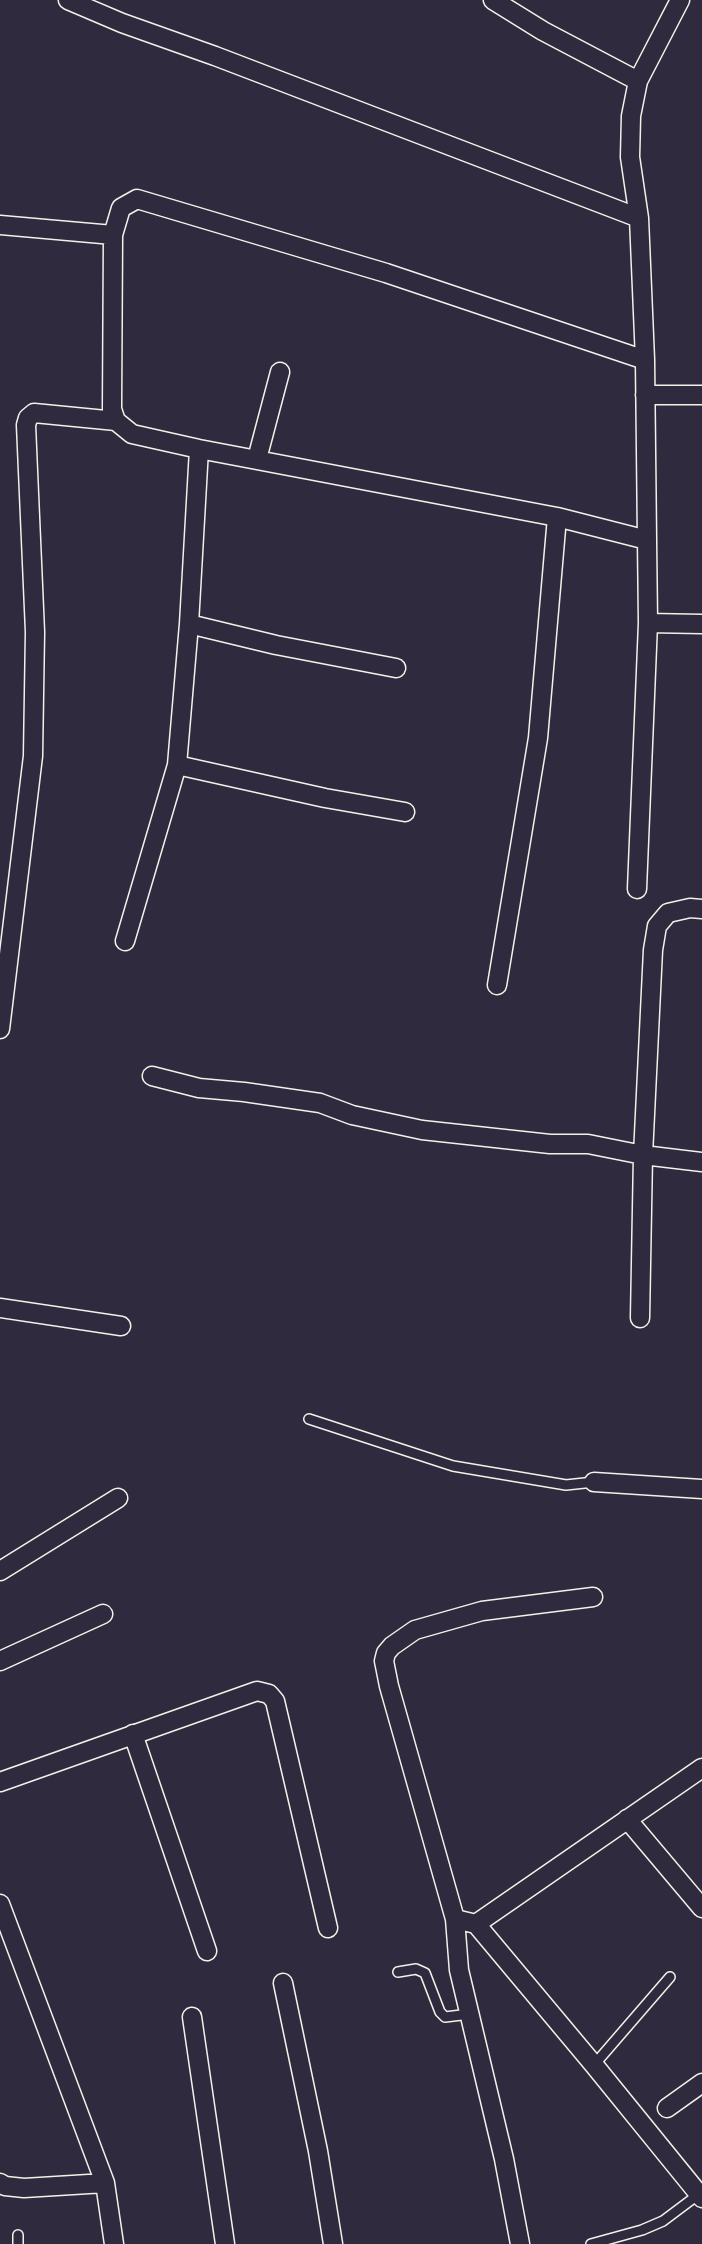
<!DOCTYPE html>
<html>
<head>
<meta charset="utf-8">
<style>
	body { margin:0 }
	canvas { display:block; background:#2f2a3d }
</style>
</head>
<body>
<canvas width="702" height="2244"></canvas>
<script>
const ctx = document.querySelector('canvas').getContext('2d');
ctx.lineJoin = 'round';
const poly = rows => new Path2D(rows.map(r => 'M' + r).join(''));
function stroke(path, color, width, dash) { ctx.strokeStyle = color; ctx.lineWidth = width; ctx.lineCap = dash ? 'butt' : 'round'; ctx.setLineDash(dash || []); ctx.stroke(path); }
const service = poly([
	[309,1419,453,1466,566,1485,594,1482],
	[398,1972,416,1969,425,1973,440,2012,445,2017,470,2014],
	[594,2065,670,1977],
	[18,2244,18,2235],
	[591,2244,642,2230,663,2221,699,2194]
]);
const minor = poly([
	[68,0,122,23,215,56,639,218],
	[493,0,543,31,638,81],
	[0,225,113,235],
	[645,360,386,273,137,199,121,208,113,235,112,409,116,421,132,434,199,449,557,517,647,540],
	[645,395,702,395],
	[257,459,280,372],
	[648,623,702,624],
	[189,624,276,645,396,668],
	[177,765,325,798,405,812],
	[637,889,648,623,647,540,645,360,639,218,630,157,631,116,638,81,680,0],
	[125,941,177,765,189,624,199,449],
	[497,985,538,738,557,517],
	[0,1029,33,756,35,632,26,425,28,418,34,413,116,421],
	[152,1076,199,1088,244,1092,320,1103,352,1115,422,1130,550,1144,588,1144,643,1155,702,1162],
	[0,1308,121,1326],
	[640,1318,643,1155,653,950,657,926,668,913,690,908,702,909],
	[594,1482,702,1489],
	[0,1571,118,1498],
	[0,1661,103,1614],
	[133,1734,207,1951],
	[0,1782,257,1691,269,1694,275,1701,328,1928],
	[627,1819,702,1908],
	[0,1904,105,2183,114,2244],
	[455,1919,476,1924,594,2065,702,2198],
	[476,1924,702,1768],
	[283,1983,318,2151,333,2244],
	[192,2017,225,2244],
	[667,2108,702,2083],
	[0,2183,5,2186,24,2188,105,2183],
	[520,2244,504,2159,459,1970,455,1919,389,1686,384,1661,386,1653,392,1646,415,1630,482,1611,593,1597]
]);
stroke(service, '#f4f1e8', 12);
stroke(minor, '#f4f1e8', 21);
stroke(service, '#2f2a3d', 9);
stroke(minor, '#2f2a3d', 18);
</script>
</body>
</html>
